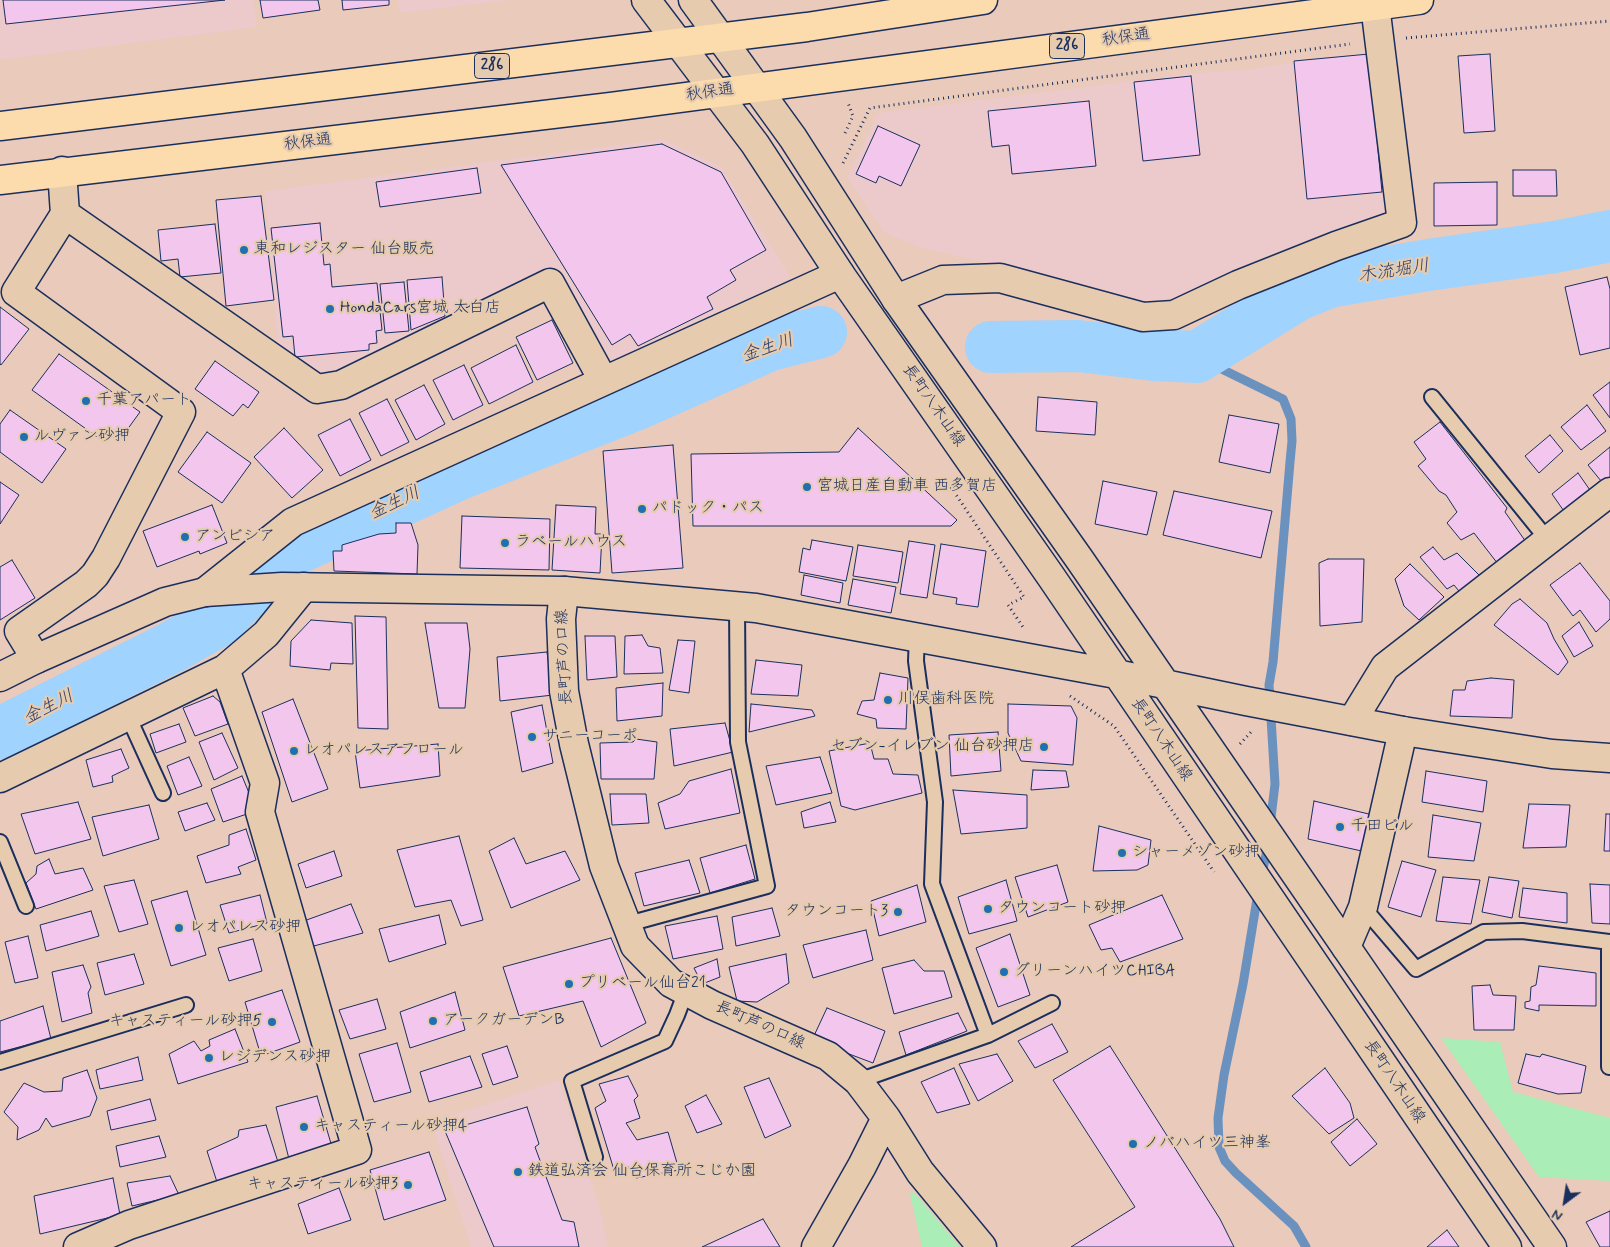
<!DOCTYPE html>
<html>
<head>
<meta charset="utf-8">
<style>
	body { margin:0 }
	#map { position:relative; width:1610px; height:1247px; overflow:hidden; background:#e9cabb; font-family:Mynerve,sans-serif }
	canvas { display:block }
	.north { position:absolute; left:1540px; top:1177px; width:50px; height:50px; -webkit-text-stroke:4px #e7cbae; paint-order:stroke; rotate:211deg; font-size:14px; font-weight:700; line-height:20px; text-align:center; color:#1b2f5e }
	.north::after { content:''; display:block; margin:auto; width:18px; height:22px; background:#1b2f5e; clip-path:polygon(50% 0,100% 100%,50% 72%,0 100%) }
</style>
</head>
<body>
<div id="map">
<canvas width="1610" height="1247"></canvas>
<div class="north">N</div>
</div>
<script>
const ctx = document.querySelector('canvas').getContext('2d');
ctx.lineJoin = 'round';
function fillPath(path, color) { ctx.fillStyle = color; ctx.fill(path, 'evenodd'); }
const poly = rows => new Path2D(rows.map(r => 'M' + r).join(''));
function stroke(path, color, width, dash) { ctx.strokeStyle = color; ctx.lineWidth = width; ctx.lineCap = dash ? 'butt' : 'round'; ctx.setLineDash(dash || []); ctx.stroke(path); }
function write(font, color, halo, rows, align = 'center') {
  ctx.font = font + ' Mynerve,"Klee One",sans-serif'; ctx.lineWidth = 4.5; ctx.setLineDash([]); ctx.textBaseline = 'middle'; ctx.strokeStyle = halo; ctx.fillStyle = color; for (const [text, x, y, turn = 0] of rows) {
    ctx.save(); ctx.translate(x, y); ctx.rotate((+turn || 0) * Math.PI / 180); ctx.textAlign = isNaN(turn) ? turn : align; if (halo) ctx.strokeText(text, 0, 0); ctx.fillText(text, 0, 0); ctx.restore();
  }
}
fillPath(poly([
	[0,0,253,0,257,27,0,60],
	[398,0,510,0,400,13],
	[1371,52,1390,202,1379,221,1195,292,1162,301,1137,302,1060,279,921,248,885,233,847,178,878,113,1195,73,1251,69],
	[663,139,722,167,791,278,607,366,552,270,341,374,312,373,278,348,265,191],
	[559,1080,603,1219,607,1247,471,1247,431,1122]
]), '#ecc9ca');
fillPath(poly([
	[1441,1038,1500,1042,1513,1092,1610,1118,1610,1181,1539,1177],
	[914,1192,960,1247,922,1247,910,1194]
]), '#abedb6');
stroke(poly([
	[1197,357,1283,399,1291,419,1292,441,1290,462,1273,662,1269,685,1275,784,1270,826],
	[1262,875,1268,844],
	[1258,893,1243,984,1224,1075,1218,1118,1219,1147,1225,1161,1236,1173,1294,1226,1306,1247]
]), '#6b91be', 9);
stroke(poly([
	[991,347,1078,346,1154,355,1197,357,1299,294,1329,282,1428,265,1555,247,1610,236],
	[0,733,172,647,218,621,291,551,459,474,637,404,770,345,821,332]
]), '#a0d3fe', 52);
const building = poly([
	[3,0,225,0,6,24,3,0],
	[260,0,318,0,320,10,263,18,260,0],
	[342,0,389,0,389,5,343,10,342,0],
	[1369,54,1382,192,1307,199,1294,61,1369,54],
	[1490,54,1495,131,1464,133,1458,56,1490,54],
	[1191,76,1200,155,1143,161,1134,82,1191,76],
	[1089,101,1096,166,1012,174,1009,145,992,147,988,111,1089,101],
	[878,126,920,145,901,186,879,176,876,183,856,174,878,126],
	[662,144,721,172,766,250,730,270,736,280,707,297,713,309,638,346,630,334,612,345,501,165,662,144],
	[477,168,481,193,380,207,376,182,477,168],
	[1513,170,1556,170,1557,196,1513,196,1513,170],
	[1497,182,1497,225,1434,226,1434,183,1497,182],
	[261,196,274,300,226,306,216,200,261,196],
	[320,223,324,265,330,264,332,287,377,283,382,330,376,331,377,343,369,344,369,350,295,357,293,336,283,337,271,228,320,223],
	[215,224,221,273,180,277,178,259,161,261,158,230,215,224],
	[442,277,445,316,411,330,407,280,442,277],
	[1607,277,1610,289,1610,348,1580,355,1565,287,1607,277],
	[404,282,409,331,385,333,380,284,404,282],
	[0,307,29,329,1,365,0,364,0,307],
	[552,320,573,363,537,380,516,337,552,320],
	[516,345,533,382,489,404,471,368,516,345],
	[59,354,140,412,119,441,105,431,100,439,32,390,59,354],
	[215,361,259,392,248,408,243,404,233,416,195,389,215,361],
	[464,365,483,405,453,420,433,380,464,365],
	[1610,382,1610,418,1593,395,1610,382],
	[424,385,445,424,416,440,395,400,424,385],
	[1038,397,1097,402,1095,435,1036,431,1038,397],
	[387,399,409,442,381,456,359,413,387,399],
	[1587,405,1606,431,1581,450,1561,427,1587,405],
	[10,410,66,449,42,483,0,452,0,424,10,410],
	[1229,415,1279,424,1270,473,1219,462,1229,415],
	[350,419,371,460,340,476,318,435,350,419],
	[1440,422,1507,508,1505,512,1526,542,1498,564,1474,533,1461,540,1447,523,1457,512,1446,495,1439,491,1418,466,1426,459,1414,442,1440,422],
	[284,428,323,470,292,498,254,457,284,428],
	[858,428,957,520,951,526,693,526,691,454,839,452,858,428],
	[207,432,251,463,222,503,178,472,207,432],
	[1550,435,1563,451,1539,473,1525,456,1550,435],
	[673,445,683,568,612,573,603,451,673,445],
	[1610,447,1610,483,1606,487,1588,465,1610,447],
	[1578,473,1592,493,1566,514,1552,494,1578,473],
	[1103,481,1157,492,1147,535,1095,524,1103,481],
	[0,482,19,495,0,524,0,482],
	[1174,491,1272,511,1261,558,1163,535,1174,491],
	[212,505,227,543,200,554,199,551,157,567,143,531,212,505],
	[556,505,596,507,595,534,602,534,600,573,552,570,556,505],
	[462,516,550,519,549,570,460,568,462,516],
	[396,523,411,523,418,545,417,574,334,571,333,551,342,551,342,545,379,534,396,533,396,523],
	[812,540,853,547,846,581,799,572,803,548,810,550,812,540],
	[909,541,935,545,927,598,900,594,909,541],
	[941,544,986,551,978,607,956,604,957,598,933,594,941,544],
	[858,545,903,552,898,583,853,576,858,545],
	[1433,547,1444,560,1457,553,1485,581,1463,596,1454,585,1447,589,1420,557,1433,547],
	[1328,559,1364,559,1362,622,1320,626,1319,563,1328,559],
	[12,560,35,598,0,620,0,567,12,560],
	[1580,563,1610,601,1610,619,1596,632,1580,610,1573,616,1550,585,1580,563],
	[1410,564,1444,597,1419,620,1404,606,1395,579,1410,564],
	[804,575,843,583,840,603,801,595,804,575],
	[853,579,896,587,891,613,848,605,853,579],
	[1520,599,1547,623,1554,639,1568,662,1558,675,1494,625,1512,604,1520,599],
	[355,616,386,617,388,729,358,728,355,616],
	[311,620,352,623,353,664,331,663,330,670,290,666,291,641,311,620],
	[1579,622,1593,646,1574,657,1562,636,1579,622],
	[425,623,467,623,470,649,465,708,439,708,425,623],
	[642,635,648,646,660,648,663,673,624,674,625,636,642,635],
	[585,636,615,636,617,677,587,680,585,636],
	[678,640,695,641,689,693,669,690,678,640],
	[547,652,553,695,500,701,497,657,547,652],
	[756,660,802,665,798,696,751,694,756,660],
	[880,673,908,678,906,729,877,728,876,719,857,714,862,701,874,700,880,673],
	[1491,678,1514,680,1512,718,1450,716,1453,690,1465,690,1467,681,1491,678],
	[663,683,662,716,617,721,616,688,663,683],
	[213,696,220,702,228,724,195,736,183,708,213,696],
	[293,699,328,789,292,802,262,712,293,699],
	[751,704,812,710,815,716,749,732,751,704],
	[1008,704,1071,706,1077,718,1073,765,1021,761,1008,733,1008,704],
	[542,705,553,763,522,772,511,712,542,705],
	[725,723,733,752,674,766,670,729,725,723],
	[179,724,186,742,156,753,150,734,179,724],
	[998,732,1001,771,951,776,949,735,998,732],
	[222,733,238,768,214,780,199,742,222,733],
	[636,739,657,742,654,779,601,779,600,743,633,742,636,739],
	[870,743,874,759,888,759,893,774,918,775,922,793,855,810,841,806,829,751,870,743],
	[438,744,440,776,360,788,355,751,438,744],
	[121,749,129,768,112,776,113,782,93,787,86,760,121,749],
	[189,757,202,786,178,795,167,766,189,757],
	[820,757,832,793,776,805,766,766,820,757],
	[731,769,740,813,665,829,658,803,680,794,689,781,731,769],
	[1033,770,1066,771,1069,787,1031,790,1033,770],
	[1426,771,1487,781,1483,812,1422,802,1426,771],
	[242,776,254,805,250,813,223,822,211,789,242,776],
	[953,790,1027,795,1027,828,961,834,953,790],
	[610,794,646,794,649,823,612,825,610,794],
	[1314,801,1373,815,1366,852,1308,839,1314,801],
	[78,802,91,839,35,854,21,814,78,802],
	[830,802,836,822,804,828,801,812,830,802],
	[207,803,215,820,185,831,178,812,207,803],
	[1529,804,1570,805,1566,847,1523,848,1529,804],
	[149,805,159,839,103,856,92,817,149,805],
	[1606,814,1610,814,1610,851,1604,851,1606,814],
	[1433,815,1481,823,1474,861,1428,857,1433,815],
	[1099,826,1151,840,1148,865,1137,870,1093,871,1099,826],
	[246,829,256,860,238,867,241,874,206,883,197,856,229,845,229,835,246,829],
	[459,836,483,920,461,926,451,900,415,907,397,850,459,836],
	[514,838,526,864,565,851,580,880,511,908,489,851,514,838],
	[746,845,755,879,710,893,700,858,746,845],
	[334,851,342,876,306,888,298,864,334,851],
	[49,859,55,874,83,868,93,890,36,909,26,883,36,874,37,866,49,859],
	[689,860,700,893,644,906,635,873,689,860],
	[1402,861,1436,870,1421,917,1388,907,1402,861],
	[1057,865,1068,902,1028,917,1015,877,1057,865],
	[1443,877,1480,880,1471,924,1436,921,1443,877],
	[1489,877,1519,881,1512,918,1482,912,1489,877],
	[134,880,148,924,119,932,104,886,134,880],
	[1006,880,1017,921,969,934,958,897,1006,880],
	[1590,884,1610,885,1610,924,1592,923,1590,884],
	[917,885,926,922,879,936,871,901,917,885],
	[1523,888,1567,893,1567,923,1519,917,1523,888],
	[187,891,206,955,171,966,151,901,187,891],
	[260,895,267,923,229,933,220,905,260,895],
	[1162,895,1183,939,1120,962,1112,948,1101,950,1089,925,1162,895],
	[351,904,363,933,310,947,301,922,351,904],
	[772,908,780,936,736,946,732,917,772,908],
	[91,911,99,936,46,951,40,925,91,911],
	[439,915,446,944,389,962,379,929,439,915],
	[717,916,723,949,673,959,665,926,717,916],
	[866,930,873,960,813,978,803,945,866,930],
	[1010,934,1030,995,998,1007,976,948,1010,934],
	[28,936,38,978,15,983,5,942,28,936],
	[611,938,646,1023,601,1047,583,1001,519,1016,503,967,611,938],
	[253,939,262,971,229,981,218,948,253,939],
	[134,954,144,984,105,995,97,963,134,954],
	[786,954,789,983,757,1002,737,1001,729,967,786,954],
	[717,959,720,977,702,984,694,968,717,959],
	[914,960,924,971,944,971,952,997,894,1014,882,968,914,960],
	[83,965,91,987,88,993,92,1013,62,1022,52,972,83,965],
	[1539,966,1596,973,1596,1006,1539,1005,1539,1011,1525,1008,1525,1002,1530,1001,1531,987,1536,985,1539,966],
	[1490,985,1493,995,1516,996,1514,1030,1474,1030,1472,986,1490,985],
	[282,990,300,1042,261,1056,245,1002,282,990],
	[455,992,465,1030,410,1048,400,1012,455,992],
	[377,999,386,1029,350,1039,339,1010,377,999],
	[43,1006,51,1039,0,1052,0,1021,43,1006],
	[827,1008,885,1031,873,1063,812,1040,827,1008],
	[958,1013,967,1031,906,1055,899,1032,958,1013],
	[1052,1024,1068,1052,1035,1068,1018,1041,1052,1024],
	[235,1029,248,1062,178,1084,169,1054,194,1041,201,1051,210,1046,209,1040,235,1029],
	[397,1043,411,1092,374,1102,359,1054,397,1043],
	[507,1046,518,1077,493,1085,482,1054,507,1046],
	[1110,1046,1220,1219,1234,1247,1071,1247,1135,1207,1053,1080,1110,1046],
	[997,1054,1013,1081,978,1101,959,1064,997,1054],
	[1526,1054,1540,1057,1542,1054,1586,1066,1581,1093,1558,1094,1518,1083,1526,1054],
	[470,1056,482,1087,429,1102,420,1072,470,1056],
	[138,1057,143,1080,100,1089,96,1070,138,1057],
	[954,1068,970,1104,937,1113,921,1082,954,1068],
	[1325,1068,1350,1103,1354,1118,1329,1134,1292,1096,1325,1068],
	[87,1070,97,1098,90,1116,52,1127,46,1118,39,1130,17,1140,18,1127,4,1112,24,1083,44,1092,62,1091,63,1078,87,1070],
	[628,1076,638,1096,634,1100,640,1118,626,1123,637,1140,668,1132,679,1170,636,1178,629,1167,614,1170,595,1108,606,1101,599,1084,628,1076],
	[769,1078,791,1126,765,1138,744,1087,769,1078],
	[706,1095,722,1124,697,1133,685,1106,706,1095],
	[317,1096,332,1147,289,1159,276,1107,317,1096],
	[150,1099,156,1120,111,1130,107,1111,150,1099],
	[527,1107,539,1144,535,1147,562,1220,574,1222,579,1247,494,1247,445,1131,527,1107],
	[1357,1119,1377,1144,1350,1166,1331,1142,1357,1119],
	[266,1125,278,1162,217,1182,207,1151,238,1137,239,1130,266,1125],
	[159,1136,166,1157,120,1167,116,1146,159,1136],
	[429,1152,446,1200,384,1220,370,1170,429,1152],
	[170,1176,179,1195,132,1206,127,1183,170,1176],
	[113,1178,120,1215,40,1234,34,1196,113,1178],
	[339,1188,351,1220,308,1234,298,1204,339,1188],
	[1610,1211,1610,1247,1600,1247,1586,1222,1610,1211],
	[763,1219,780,1247,702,1247,763,1219],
	[1447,1230,1459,1247,1427,1247,1447,1230]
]);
fillPath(building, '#f3c7ed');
stroke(building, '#1b2f5e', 1);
const lane = poly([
	[1432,397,1547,539],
	[917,636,916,661,935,802,932,884,988,1035],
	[128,716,163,793],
	[0,842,26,906],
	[1363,907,1416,969,1484,932,1522,931,1610,942],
	[628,924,767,886,738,742,737,606],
	[0,1062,186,1005],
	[1609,1067,1609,942],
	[858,1081,988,1035,1052,1003],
	[595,1157,572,1081,665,1041,677,1015,686,991]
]);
const street = poly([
	[65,214,317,389,341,385,550,283,603,380],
	[896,299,943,280,1000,278,1143,317,1174,315,1238,285,1336,246,1402,223,1375,5],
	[564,591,561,619,564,691,574,744,604,866,635,946,671,983,712,1005,828,1056,858,1081,886,1118,862,1166,816,1247],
	[205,592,293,522,840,274],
	[36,659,19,631,86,584,95,575,106,558,181,412,16,292,65,214,62,171],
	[1352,721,1385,667,1610,492],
	[0,778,225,669,266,634,304,587],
	[1346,947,1363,907,1403,731],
	[886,1118,920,1172,982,1247],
	[78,1247,129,1225,357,1150,260,812,265,783,225,669]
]);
const secondary = poly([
	[646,0,755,144,840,274,1052,578,1507,1247],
	[693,0,793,138,896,299,1080,560,1552,1247],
	[0,677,36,659,165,602,205,592,282,587,564,591,756,608,1116,674,1246,701,1403,731,1552,754,1610,758]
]);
const highway = poly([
	[0,126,807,27,983,0],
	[0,180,611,107,1419,0]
]);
stroke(lane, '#1b2f5e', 18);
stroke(street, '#1b2f5e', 31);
stroke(secondary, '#1b2f5e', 31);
stroke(highway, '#1b2f5e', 31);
stroke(poly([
	[1406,38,1610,21],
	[845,133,853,116,848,103],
	[843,163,870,108,1350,44],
	[951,487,1024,597,1008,605,1023,627],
	[1070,696,1114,726,1214,872],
	[1240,744,1251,732]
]), '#1b2f5e', 3, [1, 4]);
stroke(lane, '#e7cbae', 14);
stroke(street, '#e7cbae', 28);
stroke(secondary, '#e7cbae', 28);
stroke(highway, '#fcdcac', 28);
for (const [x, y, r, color] of [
	[244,250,5,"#1f6fb2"],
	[330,309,5,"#1f6fb2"],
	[86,401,5,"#1f6fb2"],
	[24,437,5,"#1f6fb2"],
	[807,487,5,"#1f6fb2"],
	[642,509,5,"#1f6fb2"],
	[185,537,5,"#1f6fb2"],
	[505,543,5,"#1f6fb2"],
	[888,700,5,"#1f6fb2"],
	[532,737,5,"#1f6fb2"],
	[1044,747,5,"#1f6fb2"],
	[294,751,5,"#1f6fb2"],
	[1340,827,5,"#1f6fb2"],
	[1122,853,5,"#1f6fb2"],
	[988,909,5,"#1f6fb2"],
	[898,912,5,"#1f6fb2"],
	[179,928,5,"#1f6fb2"],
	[1004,972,5,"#1f6fb2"],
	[569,984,5,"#1f6fb2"],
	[433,1021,5,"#1f6fb2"],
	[272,1022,5,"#1f6fb2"],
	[209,1058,5,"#1f6fb2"],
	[304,1127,5,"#1f6fb2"],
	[1133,1144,5,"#1f6fb2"],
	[518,1172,5,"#1f6fb2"],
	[408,1185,5,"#1f6fb2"]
]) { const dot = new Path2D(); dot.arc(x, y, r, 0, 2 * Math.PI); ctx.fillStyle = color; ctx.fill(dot); stroke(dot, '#e7cbae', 2); }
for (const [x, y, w] of [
	[1067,46,35],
	[492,66,35]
]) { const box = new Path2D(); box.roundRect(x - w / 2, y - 12.5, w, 25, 4); ctx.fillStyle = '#e7cbae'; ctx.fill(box); stroke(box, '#1b2f5e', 1); }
write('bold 15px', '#1b2f5e', null, [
	["286",1067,46],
	["286",492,66]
]);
write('16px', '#1b2f5e', '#e7cbae', [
	["秋保通",1126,38,-8],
	["秋保通",710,93,-8],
	["秋保通",308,143,-7],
	["長町八木山線",933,406,55],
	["長町芦の口線",565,657,-93],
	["長町八木山線",1161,740,56],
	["長町芦の口線",760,1026,24],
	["長町八木山線",1394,1082,56]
]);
write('16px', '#1b2f5e', '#e7cbae', [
	["東和レジスター 仙台販売",254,250],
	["HondaCars宮城 太白店",340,309],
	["千葉アパート",96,401],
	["ルヴァン砂押",34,437],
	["宮城日産自動車 西多賀店",817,487],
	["パドック・パス",652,509],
	["アンビシア",195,537],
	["ラベールハウス",515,543],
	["川俣歯科医院",898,700],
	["サニーコーポ",542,737],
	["セブン-イレブン 仙台砂押店",1034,747,"right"],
	["レオパレスアフロール",304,751],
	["千田ビル",1350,827],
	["シャーメゾン砂押",1132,853],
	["タウンコート砂押",998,909],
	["タウンコート3",888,912,"right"],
	["レオパレス砂押",189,928],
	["グリーンハイツCHIBA",1014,972],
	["プリベール仙台21",579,984],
	["アークガーデンB",443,1021],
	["キャスティール砂押5",262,1022,"right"],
	["レジデンス砂押",219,1058],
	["キャスティール砂押4",314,1127],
	["ノバハイツ三神峯",1143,1144],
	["鉄道弘済会 仙台保育所こじか園",528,1172],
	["キャスティール砂押3",398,1185,"right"]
], 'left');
write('italic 18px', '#283f6e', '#e7cbae', [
	["木流堀川",1394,272,-9],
	["金生川",768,349,-19],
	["金生川",395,504,-25],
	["金生川",49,708,-27]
]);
</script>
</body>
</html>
